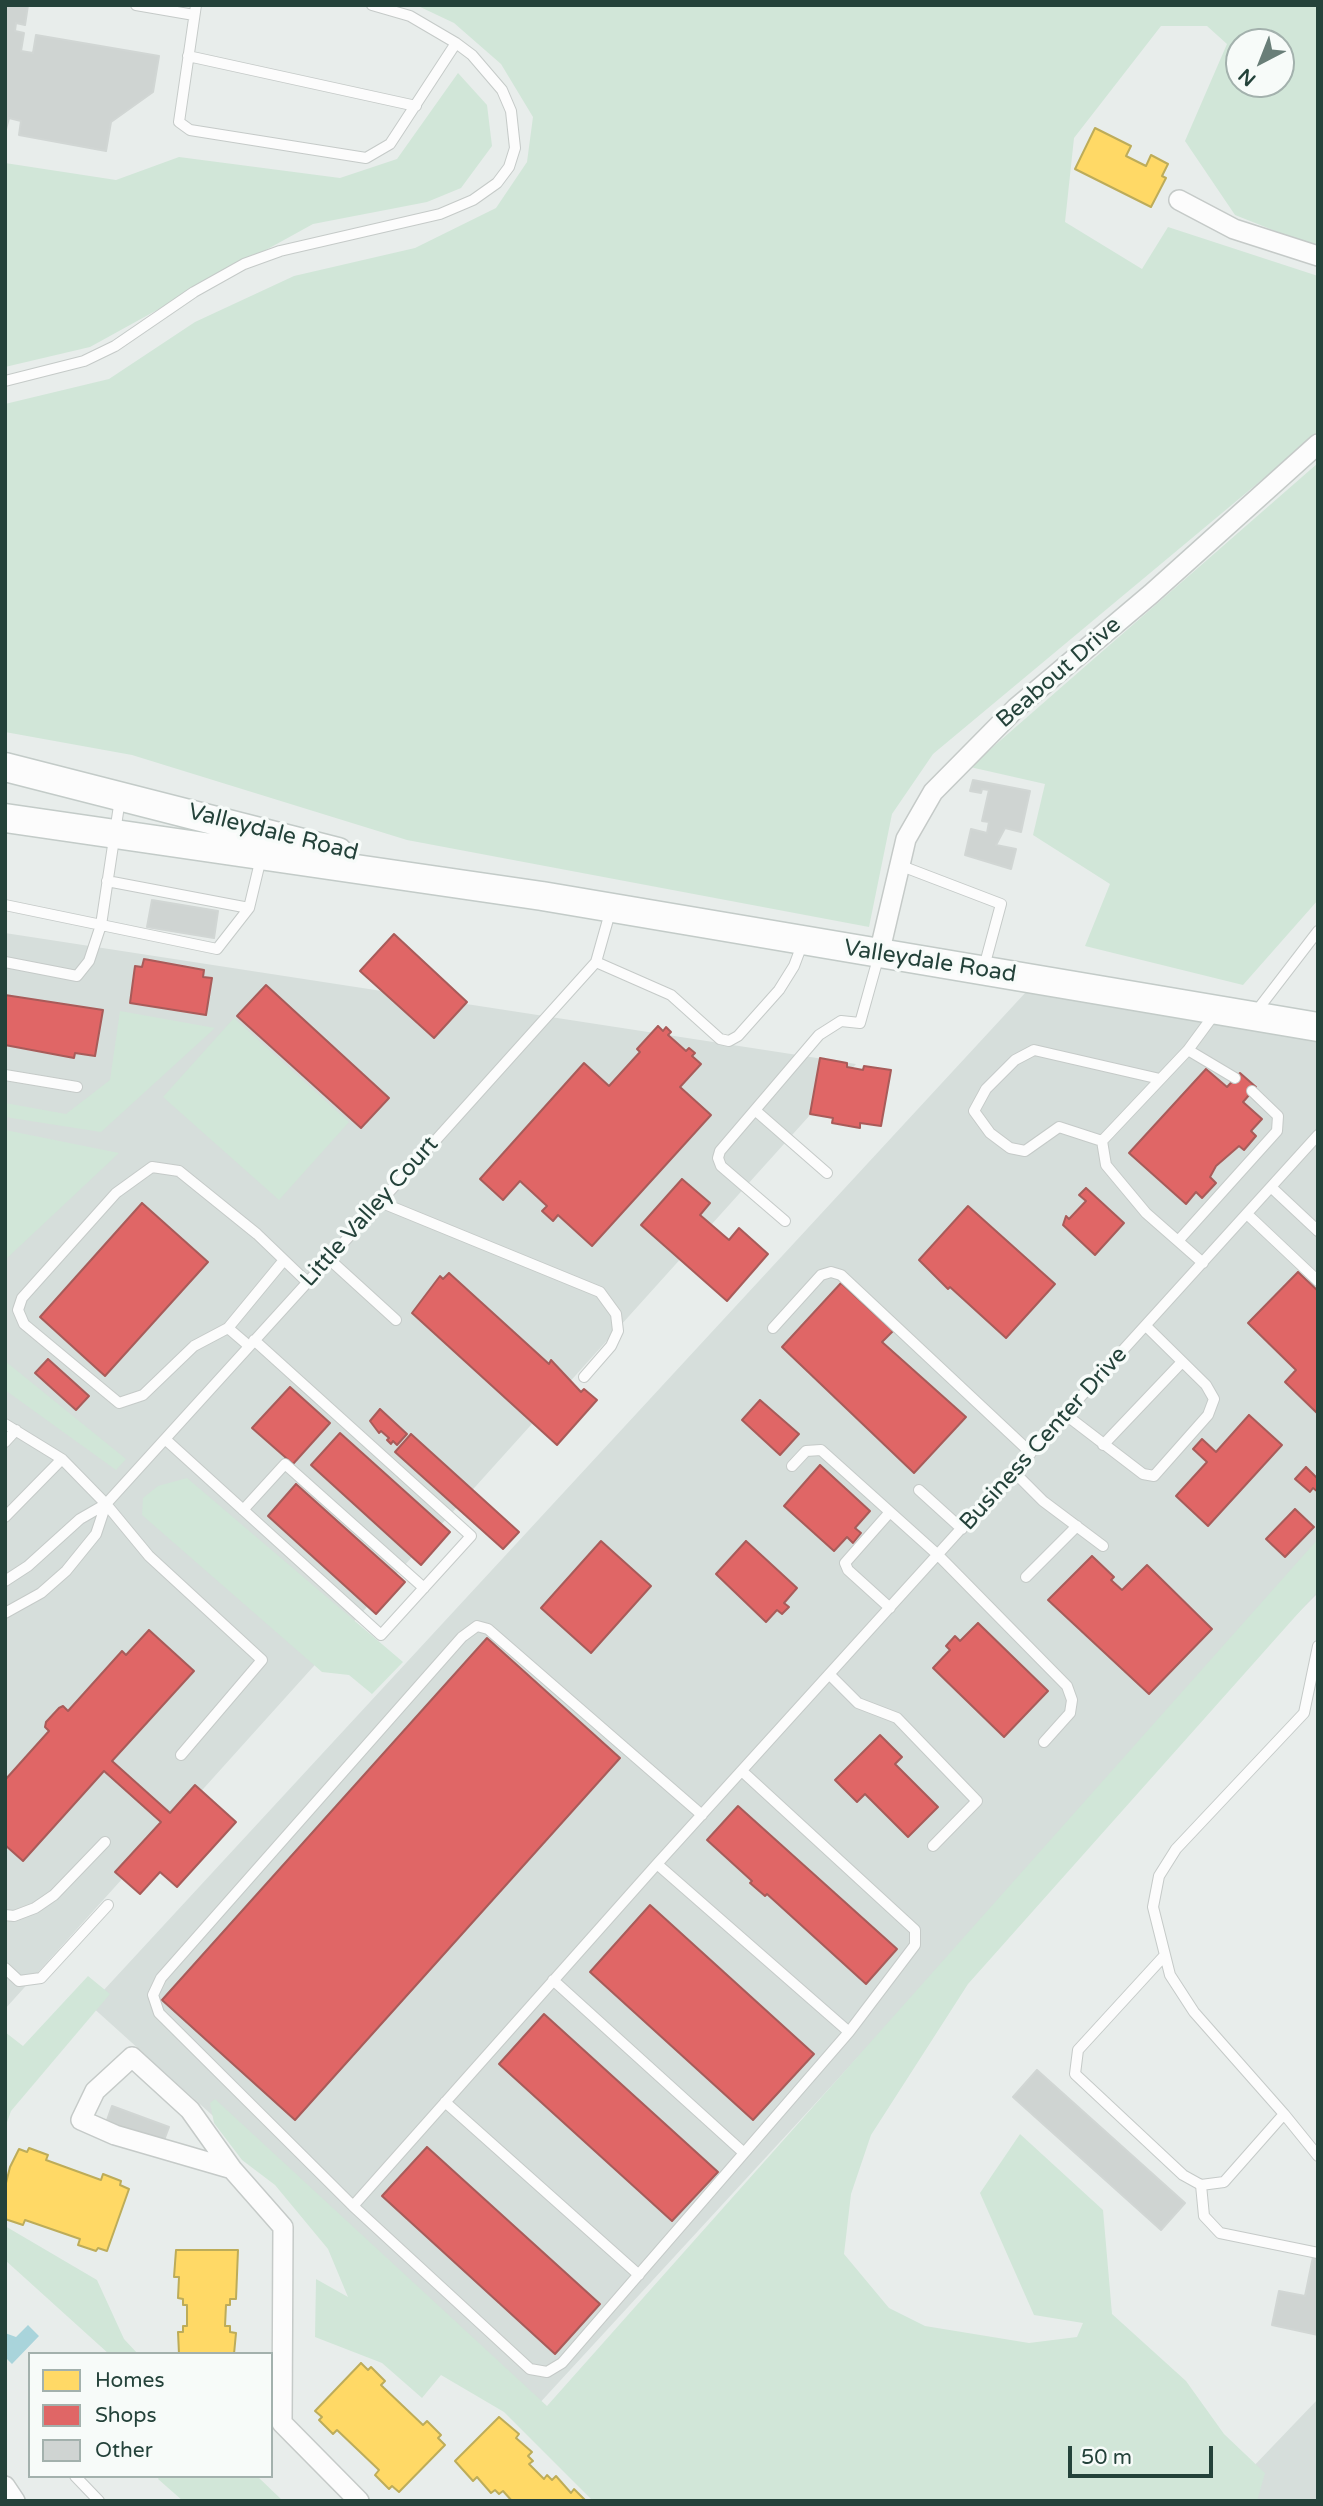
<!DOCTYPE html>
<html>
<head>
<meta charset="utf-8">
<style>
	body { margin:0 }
	#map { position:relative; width:1323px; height:2506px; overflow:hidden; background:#e8edeb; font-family:"Varela Round",sans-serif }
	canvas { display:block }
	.frame { position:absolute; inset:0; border:7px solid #24423a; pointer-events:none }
	.legend { position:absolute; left:28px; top:2352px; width:245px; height:126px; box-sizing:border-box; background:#f7fbf9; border:2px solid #a3b1ad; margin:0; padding:9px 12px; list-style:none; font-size:21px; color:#24423a }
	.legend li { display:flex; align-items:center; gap:14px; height:35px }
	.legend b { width:35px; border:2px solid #a3b1ad }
	.north { position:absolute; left:1225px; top:28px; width:70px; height:70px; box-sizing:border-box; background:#f7fbf9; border:2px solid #a3b1ad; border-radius:50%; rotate:222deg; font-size:19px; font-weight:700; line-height:28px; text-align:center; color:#24423a }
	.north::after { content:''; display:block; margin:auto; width:24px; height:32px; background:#697e78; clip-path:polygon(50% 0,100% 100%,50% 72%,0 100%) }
	.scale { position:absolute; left:1068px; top:2446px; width:145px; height:32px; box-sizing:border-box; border:4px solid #24423a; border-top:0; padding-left:9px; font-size:21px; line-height:24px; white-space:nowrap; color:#24423a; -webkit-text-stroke:5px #f7fbf9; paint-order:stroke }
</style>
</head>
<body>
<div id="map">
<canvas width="1323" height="2506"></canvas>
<div class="frame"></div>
<ul class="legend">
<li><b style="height:19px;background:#ffd966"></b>Homes</li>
<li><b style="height:19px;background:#e06666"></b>Shops</li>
<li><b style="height:19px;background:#cfd4d2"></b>Other</li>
</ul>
<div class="north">N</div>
<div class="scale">50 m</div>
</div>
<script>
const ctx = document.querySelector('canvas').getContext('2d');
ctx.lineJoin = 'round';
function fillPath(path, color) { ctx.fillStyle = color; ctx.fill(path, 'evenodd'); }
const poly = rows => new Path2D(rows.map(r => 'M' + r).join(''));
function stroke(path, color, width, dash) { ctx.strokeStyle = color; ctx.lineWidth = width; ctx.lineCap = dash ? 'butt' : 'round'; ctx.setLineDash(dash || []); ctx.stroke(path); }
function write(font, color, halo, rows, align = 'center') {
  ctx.font = font + ' "Varela Round",sans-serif'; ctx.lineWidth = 7; ctx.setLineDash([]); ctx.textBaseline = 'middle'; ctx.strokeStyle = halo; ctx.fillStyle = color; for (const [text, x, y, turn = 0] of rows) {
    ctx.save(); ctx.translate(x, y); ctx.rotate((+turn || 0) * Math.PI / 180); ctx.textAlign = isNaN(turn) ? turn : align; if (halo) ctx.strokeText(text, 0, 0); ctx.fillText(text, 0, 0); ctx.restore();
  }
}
fillPath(poly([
	[5,933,856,1064,5,2009],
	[1038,979,1318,1022,1318,1593,872,2042,536,2407,90,2005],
	[1318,2399,1318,2501,1237,2501,1249,2471]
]), '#d6dedb');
fillPath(poly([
	[416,5,1318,5,1318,248,1235,215,1185,141,1227,44,1207,26,1161,26,1074,138,1065,222,1142,269,1168,227,1318,276,1318,433,933,754,892,814,869,927,407,840,132,755,5,732,5,404,109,379,195,322,294,276,415,248,496,208,527,162,533,117,501,64,454,23],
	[1239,42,1281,42,1281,84,1239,84],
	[458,73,487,105,492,146,461,188,427,202,313,224,90,347,5,367,5,163,116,180,179,157,340,178,397,159],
	[1318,463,1318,900,1243,985,1085,946,1110,884,1033,835,1045,784,970,767],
	[120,1011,215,1028,101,1132,5,1117,5,1103,66,1114,110,1080],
	[234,1018,349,1122,279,1200,163,1097],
	[5,1130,119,1153,5,1260],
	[5,1361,126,1459,116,1470,5,1390],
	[187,1478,403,1662,372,1694,349,1675,322,1672,142,1515,143,1498,158,1486],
	[1318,1539,1318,1591,968,1984,871,2135,851,2194,844,2254,889,2308,925,2326,1029,2343,1077,2337,1083,2323,1034,2315,980,2193,1020,2134,1103,2210,1112,2314,1186,2381,1224,2434,1265,2473,1257,2501,593,2501,504,2412,441,2375,422,2398,382,2363,315,2337,316,2279,348,2297,328,2249,275,2185,242,2160,214,2123,210,2103,215,2099,547,2406],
	[88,1976,110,1994,11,2111,5,2128,5,2032,23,2046],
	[5,2226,97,2280,124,2339,138,2354,109,2354,5,2260],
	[160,2476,257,2476,283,2501,183,2501,158,2479]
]), '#d1e6d8');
fillPath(poly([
	[28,2325,39,2336,12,2364,5,2357,5,2333,16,2337]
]), '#a9d4db');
const homes = poly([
	[1095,128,1131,146,1126,156,1146,166,1151,155,1168,164,1162,176,1166,178,1151,207,1075,169,1095,128],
	[29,2148,48,2155,46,2160,101,2180,103,2174,121,2181,120,2185,129,2189,107,2251,98,2248,96,2251,78,2245,80,2239,25,2220,23,2225,5,2219,5,2187,10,2167,19,2149,27,2152,29,2148],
	[176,2250,238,2250,236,2299,230,2299,230,2305,226,2305,225,2326,230,2326,230,2332,236,2333,234,2354,179,2354,178,2332,183,2332,183,2326,187,2326,187,2305,183,2305,183,2299,178,2298,179,2277,174,2277,176,2250],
	[361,2363,368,2370,371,2367,385,2381,381,2385,384,2388,423,2425,427,2421,441,2435,438,2438,445,2445,399,2492,392,2486,389,2489,375,2475,379,2470,337,2430,333,2434,319,2420,322,2417,315,2411,361,2363],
	[499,2417,519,2434,516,2438,532,2452,528,2456,533,2461,529,2464,544,2479,547,2475,552,2480,556,2476,571,2493,574,2489,586,2501,512,2501,503,2491,499,2494,495,2490,491,2493,477,2477,473,2481,455,2461,499,2417]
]);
fillPath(homes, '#ffd966');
stroke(homes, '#bdac59', 2);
const shops = poly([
	[394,934,467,1002,434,1038,360,971,394,934],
	[144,959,204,970,203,977,212,978,206,1015,130,1003,135,966,142,967,144,959],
	[266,985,389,1098,361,1128,237,1016,266,985],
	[5,995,103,1010,95,1056,75,1053,74,1058,5,1045,5,995],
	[658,1026,663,1031,666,1027,671,1032,668,1035,686,1051,689,1048,695,1053,692,1056,701,1064,680,1087,711,1115,592,1246,558,1215,553,1221,542,1211,547,1206,520,1181,503,1200,480,1179,584,1063,609,1086,640,1052,637,1049,658,1026],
	[820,1058,847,1063,847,1067,863,1070,864,1066,891,1070,881,1126,860,1123,860,1128,832,1123,833,1118,810,1114,820,1058],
	[1206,1069,1227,1087,1240,1073,1256,1087,1243,1102,1262,1119,1251,1131,1256,1136,1244,1150,1239,1146,1216,1166,1210,1177,1216,1183,1202,1198,1196,1192,1186,1204,1129,1153,1206,1069],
	[682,1179,710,1203,700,1215,729,1240,739,1228,768,1254,727,1301,641,1225,682,1179],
	[1086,1188,1124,1223,1095,1255,1063,1225,1066,1216,1069,1219,1086,1201,1079,1195,1086,1188],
	[142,1203,208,1262,105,1376,40,1317,142,1203],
	[968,1206,1055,1284,1006,1338,950,1287,948,1289,919,1260,968,1206],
	[1298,1272,1318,1291,1318,1414,1285,1382,1296,1370,1248,1323,1298,1272],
	[449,1273,549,1364,551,1360,581,1392,584,1389,597,1400,557,1445,412,1313,440,1276,443,1279,449,1273],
	[841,1283,893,1331,882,1342,966,1417,914,1473,782,1347,841,1283],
	[48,1359,89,1396,76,1410,35,1373,48,1359],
	[290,1387,330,1423,293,1464,252,1428,290,1387],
	[760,1400,799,1434,780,1455,742,1420,760,1400],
	[380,1409,407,1434,397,1445,393,1441,391,1444,387,1440,389,1438,381,1431,379,1433,370,1421,380,1409],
	[1249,1415,1282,1445,1208,1526,1176,1496,1207,1462,1193,1449,1202,1439,1216,1452,1249,1415],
	[340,1433,450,1532,421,1565,311,1465,340,1433],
	[411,1434,519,1532,503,1549,395,1452,411,1434],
	[820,1465,870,1511,855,1528,861,1533,853,1543,847,1537,834,1551,784,1506,820,1465],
	[1306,1467,1318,1479,1318,1492,1313,1488,1310,1492,1295,1479,1306,1467],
	[296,1484,405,1582,376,1614,268,1516,296,1484],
	[1295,1509,1314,1527,1285,1557,1266,1539,1295,1509],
	[601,1541,651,1586,591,1653,541,1608,601,1541],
	[746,1541,797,1588,784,1603,789,1607,782,1614,777,1610,766,1622,716,1574,746,1541],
	[1092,1556,1114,1577,1111,1580,1122,1590,1147,1565,1212,1629,1149,1694,1048,1600,1092,1556],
	[978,1623,1048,1691,1004,1737,933,1668,950,1650,946,1646,955,1636,960,1641,978,1623],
	[149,1630,194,1671,112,1761,170,1813,195,1785,236,1822,177,1887,160,1872,140,1894,115,1872,161,1822,104,1771,23,1861,5,1845,5,1780,49,1731,45,1727,46,1722,59,1708,63,1706,68,1711,122,1651,126,1655,149,1630],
	[487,1638,620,1758,295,2120,162,2000,487,1638],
	[880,1735,902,1757,895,1764,938,1807,908,1837,865,1794,857,1802,835,1780,880,1735],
	[738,1806,897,1949,866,1984,767,1894,765,1896,750,1883,752,1881,707,1840,738,1806],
	[650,1905,814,2054,753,2120,590,1972,650,1905],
	[544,2014,718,2172,672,2221,499,2064,544,2014],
	[427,2147,600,2304,555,2354,382,2196,427,2147]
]);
fillPath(shops, '#e06666');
stroke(shops, '#a85b59', 2);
const building = poly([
	[5,5,28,5,25,25,16,23,15,31,24,33,21,51,33,53,36,35,159,56,153,92,111,122,106,151,19,135,21,121,9,118,5,133,5,5],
	[973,780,1030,791,1021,832,1005,828,996,845,1016,849,1011,869,965,855,971,829,987,833,989,822,982,821,989,790,982,789,981,793,970,791,973,780],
	[152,900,218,911,214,938,147,927,152,900],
	[1037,2070,1185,2203,1161,2230,1013,2097,1037,2070],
	[112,2106,169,2127,163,2143,106,2123,112,2106],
	[1313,2257,1318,2258,1318,2335,1272,2325,1279,2291,1305,2296,1313,2257]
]);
fillPath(building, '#cfd4d2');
stroke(building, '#d1d6d4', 2);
const service = poly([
	[136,5,194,15],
	[196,5,179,122,190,130,366,158,390,144,456,43],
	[188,56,416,106],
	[5,381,84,361,115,346,194,292,244,264,280,251,440,214,473,200,497,183,509,167,515,148,511,111,502,90,472,55,456,43,410,16,372,5],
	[899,865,1001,904,984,967],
	[107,881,249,908],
	[5,905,217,949,249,908,261,858],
	[5,962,77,976,89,961,101,925,120,799],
	[596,962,671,995,720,1039,729,1041,738,1036,779,990,794,966,803,942],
	[1255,1013,1318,931],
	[1188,1050,1235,1078],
	[5,1075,77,1087],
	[756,1111,827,1173],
	[1102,1141,1059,1127,1025,1151,1010,1148,990,1133,974,1111,986,1089,1015,1060,1034,1050,1160,1079],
	[1271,1187,1318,1231],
	[380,1202,600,1292,616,1314,618,1331,611,1346,584,1377],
	[1247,1214,1318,1281],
	[785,1221,721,1166,718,1158,720,1151,819,1035,841,1021,860,1023,879,955],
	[1178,1241,1277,1131,1278,1116,1252,1091],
	[329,1259,396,1320],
	[1203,1263,1146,1213,1106,1165,1102,1141,1188,1050,1216,1012],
	[228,1328,284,1260],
	[773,1328,821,1275,831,1272,841,1275,1031,1453],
	[249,1346,228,1328,194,1346,143,1395,119,1403,24,1324,18,1310,22,1298,116,1193,152,1167,179,1171,257,1234,307,1282],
	[1066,1415,1143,1474,1154,1476,1208,1415,1214,1399,1206,1385,1146,1326],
	[5,1424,62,1459,106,1504,149,1556,262,1660,181,1755],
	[165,1439,381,1635,471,1536,254,1340],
	[5,1442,16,1430],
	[1103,1445,1182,1362],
	[792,1466,806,1451,821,1450,938,1555,1067,1686,1072,1700,1070,1713,1044,1742],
	[1014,1472,1043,1501,1103,1546],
	[919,1490,962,1529],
	[243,1510,285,1464,424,1588],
	[890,1512,845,1563,848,1570,890,1608],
	[5,1517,62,1459],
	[1026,1577,1077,1526],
	[5,1581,28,1566,80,1519,106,1504,354,1231,596,962,611,909],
	[5,1613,41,1593,66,1571,96,1534,106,1504],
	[830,1675,858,1703,897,1718,977,1801,933,1846],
	[743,1772,915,1930,915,1945,849,2032,562,2363,547,2372,530,2369,353,2206,657,1864,1318,1135],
	[657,1864,849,2032],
	[5,1915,14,1916,35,1908,54,1895,105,1842],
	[1165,1955,1078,2050,1075,2074,1183,2175,1201,2185,1224,2182,1284,2114,1194,2012,1170,1975,1153,1907,1159,1876,1176,1849,1304,1713,1318,1646],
	[5,1968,19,1981,41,1978,108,1905],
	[553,1980,744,2153],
	[445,2102,639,2275],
	[1284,2114,1318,2156],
	[1201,2185,1204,2216,1220,2233,1318,2253],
	[353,2206,159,2013,153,1995,161,1978,462,1637,477,1626,488,1629,702,1815],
	[75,2476,99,2501]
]);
const minor = poly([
	[1179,200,1234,229,1318,256],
	[879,954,906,839,933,792,1016,708,1151,594,1318,444],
	[132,2057,190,2110,232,2169,115,2135,81,2120,95,2091,132,2057],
	[232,2169,283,2227,282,2423,359,2501],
	[5,2486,15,2501]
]);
const secondary = poly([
	[5,767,338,852],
	[5,818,542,896,1318,1027]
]);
stroke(service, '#c5cac8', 12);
stroke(minor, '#c5cac8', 22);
stroke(secondary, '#c3cbc8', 31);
stroke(service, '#fcfcfc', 10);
stroke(minor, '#fcfcfc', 19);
stroke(secondary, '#fcfcfc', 28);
write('23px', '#24423a', '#f7fbf9', [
	["Beabout Drive",1059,673,-41],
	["Valleydale Road",273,833,14],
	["Valleydale Road",930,962,9],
	["Little Valley Court",370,1212,-48],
	["Business Center Drive",1044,1439,-48]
]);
</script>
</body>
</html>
